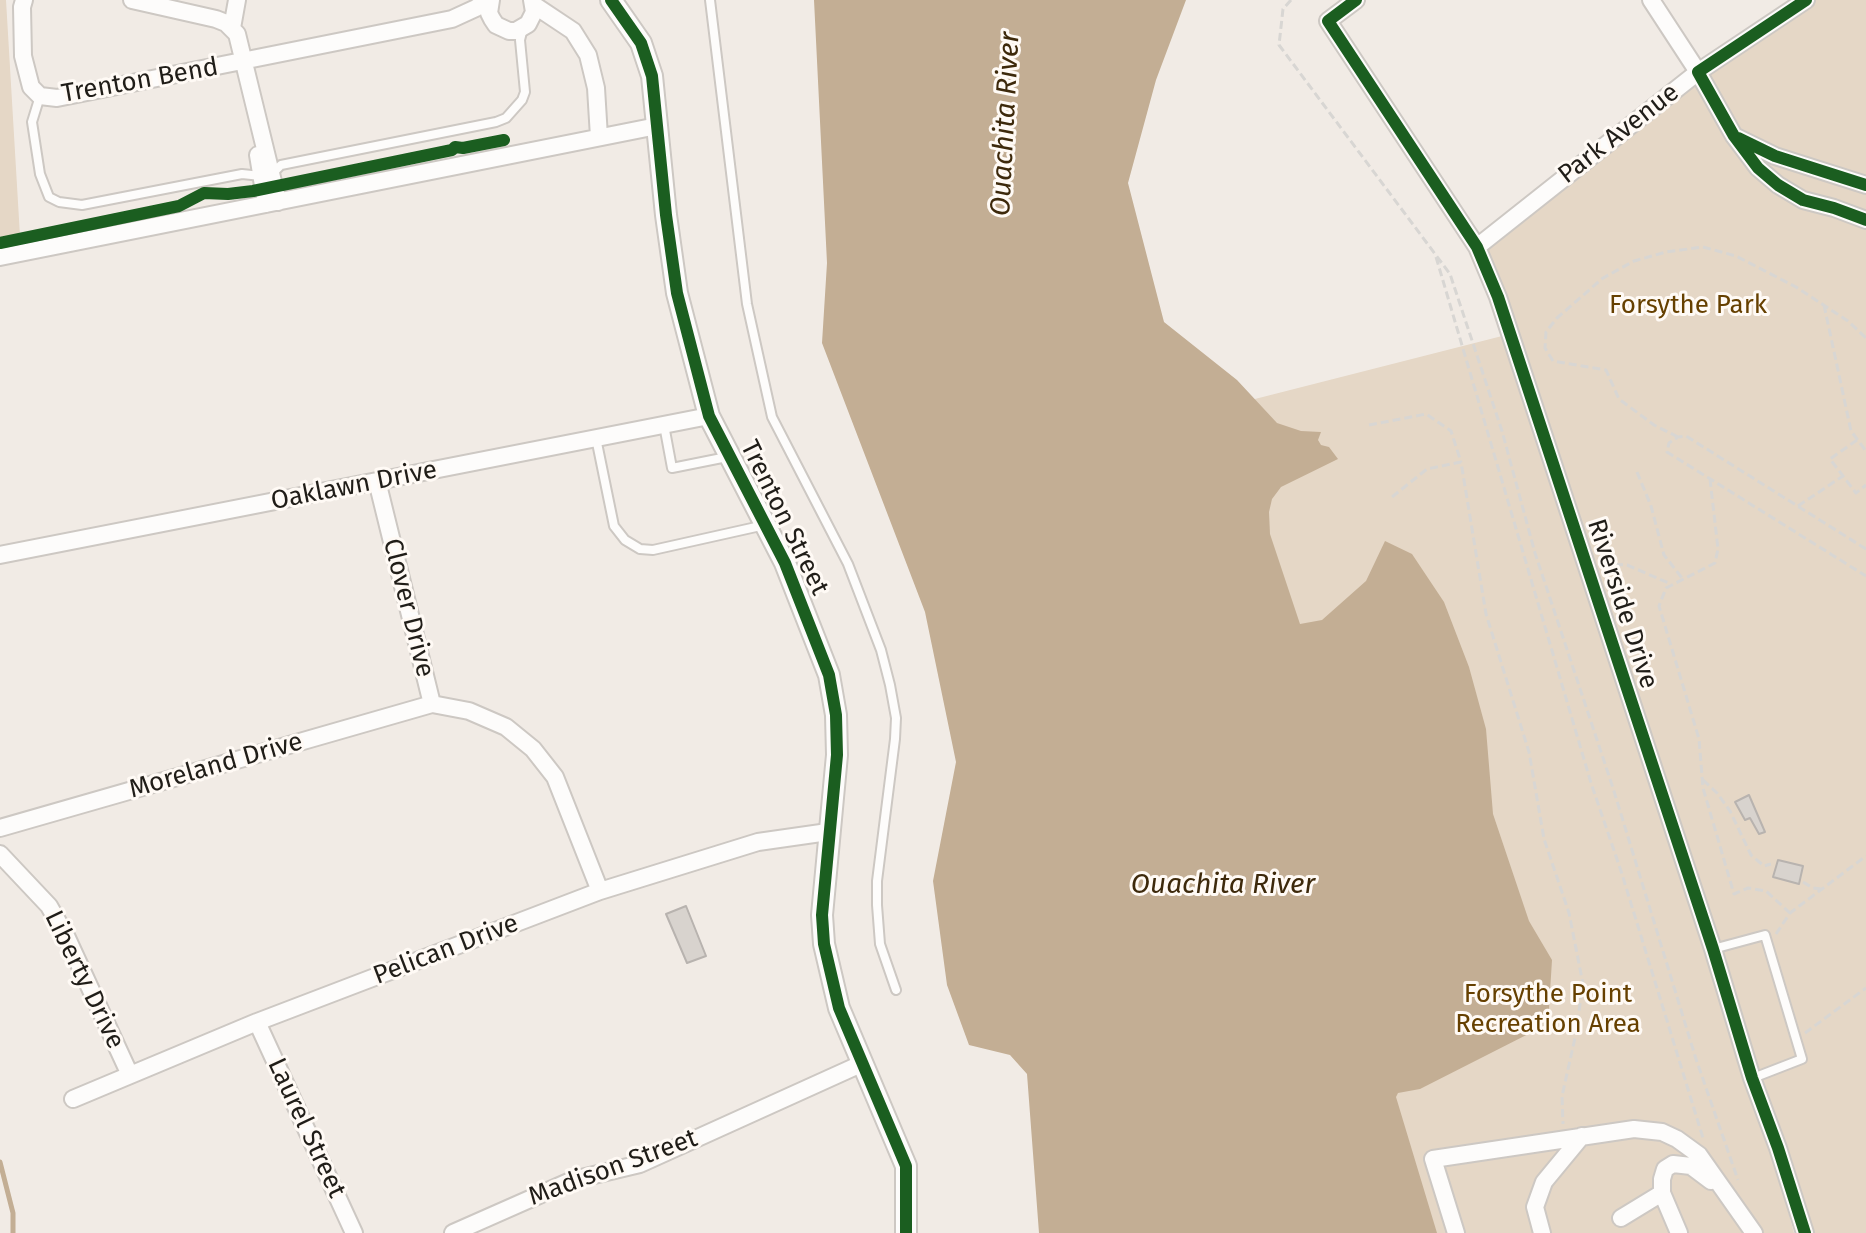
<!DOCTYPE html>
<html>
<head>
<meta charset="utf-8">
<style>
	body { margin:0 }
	canvas { display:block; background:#f1ebe5 }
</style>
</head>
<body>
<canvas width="1866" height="1233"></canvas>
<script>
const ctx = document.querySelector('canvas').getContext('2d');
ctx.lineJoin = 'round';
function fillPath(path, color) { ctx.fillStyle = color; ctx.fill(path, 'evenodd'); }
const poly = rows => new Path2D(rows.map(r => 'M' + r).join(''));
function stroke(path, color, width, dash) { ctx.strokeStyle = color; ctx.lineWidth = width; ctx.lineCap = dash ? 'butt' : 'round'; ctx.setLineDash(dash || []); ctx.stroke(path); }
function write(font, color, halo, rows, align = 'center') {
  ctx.font = font + ' "Fira Sans",sans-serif'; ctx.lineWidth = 6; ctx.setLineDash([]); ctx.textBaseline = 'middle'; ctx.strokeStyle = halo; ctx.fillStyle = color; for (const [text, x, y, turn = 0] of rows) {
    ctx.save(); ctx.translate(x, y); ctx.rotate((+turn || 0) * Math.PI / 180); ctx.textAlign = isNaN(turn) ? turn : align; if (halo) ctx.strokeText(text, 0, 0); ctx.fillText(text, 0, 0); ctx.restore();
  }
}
fillPath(poly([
	[0,0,6,0,21,253,0,257],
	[1804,0,1866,0,1866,1233,1804,1233,1748,1064,1794,1233,1433,1233,1200,413,1506,335,1477,247]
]), '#e5d7c6');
fillPath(poly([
	[814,0,1186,0,1156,80,1128,183,1164,322,1237,380,1277,423,1301,431,1321,432,1318,440,1321,445,1329,447,1338,459,1281,487,1272,499,1269,512,1270,534,1300,624,1322,620,1366,581,1385,541,1412,554,1444,602,1469,667,1486,729,1493,814,1529,921,1552,960,1548,1024,1420,1089,1398,1093,1396,1097,1437,1233,1039,1233,1027,1074,1010,1055,969,1045,947,985,933,881,956,762,925,612,822,343,827,263]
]), '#c3ae94');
stroke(poly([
	[0,1162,13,1213,13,1233]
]), '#c3ae94', 5);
const building = poly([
	[1749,795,1765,832,1759,834,1750,818,1745,820,1735,802,1749,795],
	[1778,860,1803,866,1799,884,1773,877,1778,860],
	[686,906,706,956,687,963,666,914,686,906]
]);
fillPath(building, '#d8d3ce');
stroke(building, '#b8b3af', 2);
const service = poly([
	[710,0,747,304,772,417,848,564,881,650,890,685,896,718,895,739,877,881,877,905,880,944,896,990],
	[40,96,32,122,40,174,49,197,59,202,82,205,242,174,261,176],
	[273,173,281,165,496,122,506,118,522,100,525,92,520,40,523,28],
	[664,425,672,468,727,457],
	[596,438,614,526,625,540,640,549,653,550,765,525],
	[1713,949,1765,935,1802,1059,1753,1078]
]);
const minor = poly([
	[24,0,22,7,23,56,31,87,40,96,57,98,452,19,476,8,487,0],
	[132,0,216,19,226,23,237,34,278,202],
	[491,0,489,13,492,19,496,25,509,31,516,31,528,24,534,12,532,0],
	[1356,0,1328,21,1477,247,1498,297,1713,949,1752,1078,1778,1148,1805,1233],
	[1651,0,1698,72,1734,136,1758,168,1778,185,1803,200,1834,208,1866,220],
	[534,5,573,31,588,55,596,88,599,137],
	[232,28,237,0],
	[1736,137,1775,156,1866,185],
	[258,155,266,204],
	[1477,247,1698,72,1806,0],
	[0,257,657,126],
	[377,481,432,704,469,711,506,727,533,749,555,777,600,891],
	[0,555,709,416],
	[0,828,432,704],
	[0,854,49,906,67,938,130,1075],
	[257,1022,354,1233],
	[73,1099,257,1022,600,891,758,842,828,832],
	[1621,1218,1662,1193],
	[453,1233,573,1180,640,1164,861,1064],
	[1456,1233,1433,1159,1634,1129,1662,1132,1677,1139,1699,1155,1754,1233],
	[1542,1233,1535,1207,1544,1182,1582,1136],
	[1679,1233,1662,1193,1662,1179,1665,1169,1673,1164,1691,1166,1711,1181]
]);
const tertiary = poly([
	[611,0,641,43,652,76,666,215,677,293,709,416,785,563,829,675,836,715,837,755,822,915,824,944,839,1008,906,1166,906,1233]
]);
stroke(service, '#cdc8c3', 12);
stroke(minor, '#cdc8c3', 20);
stroke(tertiary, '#cdc8c3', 24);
stroke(poly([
	[1291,0,1283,9,1279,45,1450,274,1502,431,1535,553,1613,788,1696,1059,1738,1180],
	[1436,257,1591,783,1621,871,1703,1138],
	[1824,305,1851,431,1866,451],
	[1369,425,1426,414,1451,431,1461,462],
	[1678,437,1654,425,1619,399,1606,370,1553,361,1545,348,1546,332,1557,318,1603,278,1634,261,1666,252,1703,247,1736,256,1796,287,1848,321,1866,338],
	[1857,440,1830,459,1856,493,1866,485],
	[1637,472,1651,506,1664,555,1682,578],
	[1710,479,1718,549,1715,563,1666,588,1659,606,1699,739,1703,788,1734,894,1748,888,1766,891,1790,913],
	[1392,497,1427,469,1461,462,1486,614,1529,752,1544,839,1569,913,1583,984,1575,1038,1562,1096,1563,1124],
	[1798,506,1843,476],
	[1866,549,1686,436,1678,437,1669,443,1667,452,1866,576],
	[1603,564,1627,565,1671,584],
	[1703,780,1717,793,1730,811,1751,855,1764,866,1771,864],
	[1803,882,1813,888,1821,889],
	[1776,934,1790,913,1866,856],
	[1805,1033,1866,988]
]), '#d8d6d3', 3, [8, 4]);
stroke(service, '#fdfcfb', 8);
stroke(minor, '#fdfcfb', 16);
stroke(tertiary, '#fdfcfb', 20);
stroke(poly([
	[611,0,641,43,652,76,666,215,677,293,709,416,785,563,829,675,836,715,837,755,822,915,824,944,839,1008,906,1166,906,1233],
	[1356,0,1328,21,1477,247,1498,297,1713,949,1752,1078,1778,1148,1805,1233],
	[1806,0,1698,72,1734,136,1758,168,1778,185,1803,200,1834,208,1866,220],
	[1738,138,1775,156,1866,185],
	[0,243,179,206,204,193,228,194,253,191,452,150,455,147,463,148,504,140]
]), '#1b5e20', 12);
write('26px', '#201d18', '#fffaf5', [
	["Trenton Bend",140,81,-10],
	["Park Avenue",1619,134,-38],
	["Oaklawn Drive",354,486,-11],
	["Trenton Street",784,518,64],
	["Riverside Drive",1622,604,72],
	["Clover Drive",408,608,76],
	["Moreland Drive",216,766,-16],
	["Pelican Drive",446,950,-21],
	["Liberty Drive",84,980,64],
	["Laurel Street",306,1128,65],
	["Madison Street",613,1168,-20]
]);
write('26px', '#664000', '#fffaf5', [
	["Forsythe Park",1688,306],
	["Forsythe Point",1548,995],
	["Recreation Area",1548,1025]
]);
write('italic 28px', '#3d290b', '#fffaf5', [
	["Ouachita River",1006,124,-87],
	["Ouachita River",1223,885]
]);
</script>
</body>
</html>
